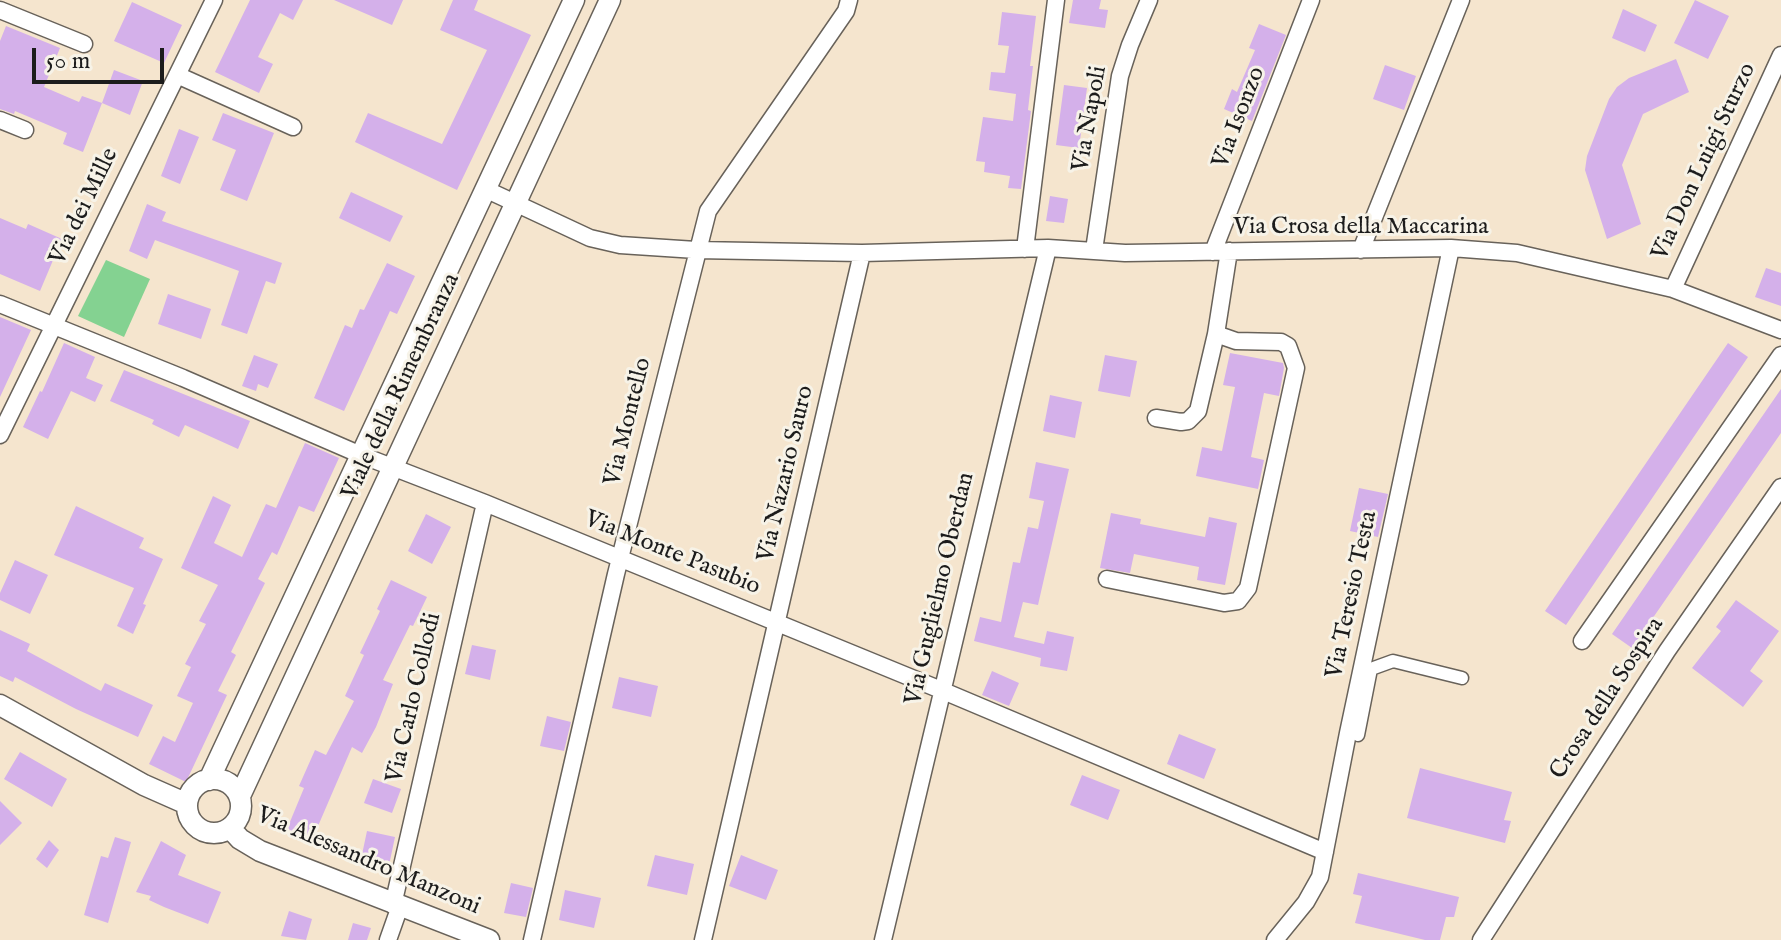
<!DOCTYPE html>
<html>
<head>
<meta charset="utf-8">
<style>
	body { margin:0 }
	#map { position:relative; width:1781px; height:940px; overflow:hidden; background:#f5e5ce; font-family:"IM FELL English",serif }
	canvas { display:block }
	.scale { position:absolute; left:32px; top:48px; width:132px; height:36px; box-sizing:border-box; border:4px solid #1c1c1c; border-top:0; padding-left:10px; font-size:24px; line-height:28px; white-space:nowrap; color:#1c1c1c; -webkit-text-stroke:6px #f7f3e8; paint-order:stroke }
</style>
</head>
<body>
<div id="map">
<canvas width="1781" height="940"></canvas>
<div class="scale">50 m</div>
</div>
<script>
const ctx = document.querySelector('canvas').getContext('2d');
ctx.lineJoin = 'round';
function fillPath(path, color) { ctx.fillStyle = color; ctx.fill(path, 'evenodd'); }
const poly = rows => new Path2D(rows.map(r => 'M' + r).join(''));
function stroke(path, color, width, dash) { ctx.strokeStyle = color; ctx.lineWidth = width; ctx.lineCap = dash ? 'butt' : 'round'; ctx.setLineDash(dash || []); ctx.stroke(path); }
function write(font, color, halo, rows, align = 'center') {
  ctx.font = font + ' "IM FELL English",serif'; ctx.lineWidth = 6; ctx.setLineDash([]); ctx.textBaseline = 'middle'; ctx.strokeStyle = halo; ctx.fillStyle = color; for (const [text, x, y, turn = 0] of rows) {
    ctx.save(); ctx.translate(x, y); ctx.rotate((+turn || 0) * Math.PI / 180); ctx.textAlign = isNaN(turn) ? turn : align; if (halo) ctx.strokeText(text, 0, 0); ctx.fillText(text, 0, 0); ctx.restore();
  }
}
fillPath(poly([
	[106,260,150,279,124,337,78,316]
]), '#84d291');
fillPath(poly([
	[250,0,303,0,293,20,280,13,258,57,273,64,259,93,215,72],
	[334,0,403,0,392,25],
	[453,0,478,0,474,10,531,35,457,190,355,142,368,113,442,144,487,50,440,30],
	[1073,0,1101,0,1099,9,1108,10,1105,28,1069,23],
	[1695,0,1729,16,1708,59,1674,43],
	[132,2,182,25,164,63,114,41],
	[1623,9,1657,25,1645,52,1612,38],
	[1002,12,1036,16,1030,66,1033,66,1028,110,1031,111,1021,189,1008,188,1010,176,984,172,985,162,976,161,983,117,1013,121,1016,94,989,90,991,72,1005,73,1009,46,998,45],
	[1259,24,1286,35,1252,121,1224,109,1232,89,1237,92,1255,50,1249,48],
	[6,26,60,48,44,87,79,102,82,96,102,103,83,152,63,144,67,133,15,111,14,114,0,109,0,41],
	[1676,59,1689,92,1643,114,1622,165,1641,224,1607,239,1585,170,1587,156,1609,99,1617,87,1629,78],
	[1385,65,1416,76,1404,110,1373,99],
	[114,70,143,81,130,115,102,103],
	[1064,85,1087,88,1079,148,1056,145],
	[223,113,274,133,247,201,220,190,236,150,212,140],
	[179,129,199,137,180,184,161,176],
	[351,192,403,216,390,242,339,218],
	[1050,196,1068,199,1064,223,1046,221],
	[147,204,166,212,162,221,282,263,275,284,266,281,247,334,221,325,239,271,155,240,147,259,129,251],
	[0,218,26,229,28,224,62,239,40,291,0,274],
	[387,263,415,276,397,314,390,311,344,411,314,398,345,325,352,328,360,309,364,310],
	[1766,268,1781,273,1781,306,1755,297],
	[168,294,211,309,201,339,158,324],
	[0,317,31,330,0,397],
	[64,343,95,357,86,378,103,385,95,402,71,391,48,439,23,427,40,391,42,392],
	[1728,343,1748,357,1566,625,1545,611],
	[1230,353,1283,363,1284,368,1279,396,1264,393,1251,457,1264,460,1258,489,1196,476,1202,447,1222,451,1235,387,1223,385],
	[254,355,278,364,268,388,258,384,256,391,242,386],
	[1105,355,1137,361,1130,397,1098,391],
	[124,370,250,421,238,449,185,425,179,437,152,424,154,420,110,401],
	[1781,389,1781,433,1632,648,1612,634],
	[1050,395,1082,402,1075,438,1043,431],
	[305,443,339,458,314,512,299,506,277,555,272,552,258,579,265,583,231,652,236,655,218,691,227,695,186,782,149,764,163,736,175,742,193,703,177,696,191,667,185,664,206,624,199,621,218,585,181,568,213,496,231,505,214,543,242,557,266,504,276,508],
	[1036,462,1069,469,1038,605,1023,602,1014,637,1044,644,1047,631,1074,637,1067,671,1040,666,1041,658,974,641,980,617,1001,622,1013,562,1020,563,1028,527,1038,529,1044,501,1029,498],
	[1359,488,1388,494,1378,537,1350,531],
	[76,506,144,538,139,548,163,559,143,604,146,605,133,634,117,626,134,588,54,555],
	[1111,513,1141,519,1140,524,1205,537,1209,517,1237,523,1225,585,1197,580,1199,567,1134,554,1130,573,1100,568],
	[426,514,451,527,432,564,408,551],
	[15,560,48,575,30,614,0,600,0,593],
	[391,580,427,597,413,626,410,625,383,680,393,684,376,727,362,753,352,747,312,840,287,829,304,788,299,786,315,750,326,755,354,701,345,696,364,655,360,653,380,611,377,609],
	[1736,600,1779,631,1750,671,1763,681,1743,707,1692,668,1721,631,1716,627],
	[0,630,30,644,27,651,101,691,105,683,153,705,138,737,76,709,15,677,13,682,0,676],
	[472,645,496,650,490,680,465,674],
	[992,671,1019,683,1009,706,982,695],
	[619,677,658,686,651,717,612,708],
	[547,716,571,722,564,751,540,746],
	[1179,734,1216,749,1204,779,1167,764],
	[20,752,67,779,52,807,4,779],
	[1420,768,1512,792,1504,820,1511,821,1505,843,1407,818],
	[1082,775,1120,790,1108,820,1070,805],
	[373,779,401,789,392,813,364,803],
	[0,801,22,823,0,845],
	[367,831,395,837,388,870,360,864],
	[115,837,131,842,108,923,84,915,101,856,108,858],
	[49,840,59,850,47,868,36,859],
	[161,841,186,855,178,875,221,892,208,924,164,907,149,900,151,896,136,892],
	[655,855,694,864,687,895,647,886],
	[741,855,778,870,766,900,729,886],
	[1358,873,1459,897,1454,917,1446,917,1440,940,1425,940,1355,923,1362,896,1353,894],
	[511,883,533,888,526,917,504,913],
	[565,890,601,898,594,928,559,920],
	[289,911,312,919,306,940,281,936],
	[353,923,371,928,367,940,348,940]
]), '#d4b0ea');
const pedestrian = poly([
	[1358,735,1371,669,1393,661,1462,678]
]);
const minor = poly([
	[0,10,84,44],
	[177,75,293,127],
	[0,120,25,130],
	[485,189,590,238,620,245,696,250,862,253,1048,248,1125,253,1451,248,1517,253,1673,289,1781,330],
	[1025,249,1056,0],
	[1094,250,1120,76,1130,45,1149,0],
	[1361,250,1461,0],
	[1213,252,1311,0],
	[1673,289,1781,55],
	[0,304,183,378,361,455,485,503,941,690,1325,852],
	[1156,418,1181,422,1188,421,1198,411,1216,334,1229,251],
	[0,435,214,0],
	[1107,579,1224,603,1238,601,1248,588,1296,368,1288,346,1281,342,1236,341,1216,334],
	[1582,641,1781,355],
	[393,905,485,503],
	[388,940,400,906],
	[532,940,616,574,708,211,846,11,849,0],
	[703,940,862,253],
	[883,940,1048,248],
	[1275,940,1306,902,1320,877,1348,733,1451,248],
	[1481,940,1667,651,1781,487]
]);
const tertiary = poly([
	[0,705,144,785,187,804],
	'187 806a27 27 0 1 1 54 0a27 27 0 1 1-54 0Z',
	[209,780,574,0],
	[240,796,610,0],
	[230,828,240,839,260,851,489,940]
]);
stroke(pedestrian, '#68625a', 15);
stroke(minor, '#68625a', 19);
stroke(tertiary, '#68625a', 23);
stroke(pedestrian, '#fff', 12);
stroke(minor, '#fff', 16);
stroke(tertiary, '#fff', 20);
write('24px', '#1c1c1c', '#f7f3e8', [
	["Via Isonzo",1240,118,-69],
	["Via Napoli",1091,119,-80],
	["Via Don Luigi Sturzo",1705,162,-65],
	["Via dei Mille",85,207,-64],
	["Via Crosa della Maccarina",1361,228],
	["Viale della Rimembranza",402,387,-65],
	["Via Montello",629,422,-76],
	["Via Nazario Sauro",787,474,-77],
	["Via Monte Pasubio",672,554,22],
	["Via Guglielmo Oberdan",941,589,-77],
	["Via Teresio Testa",1353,595,-78],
	["Via Carlo Collodi",415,698,-77],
	["Crosa della Sospira",1608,699,-57],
	["Via Alessandro Manzoni",368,862,23]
]);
</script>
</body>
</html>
